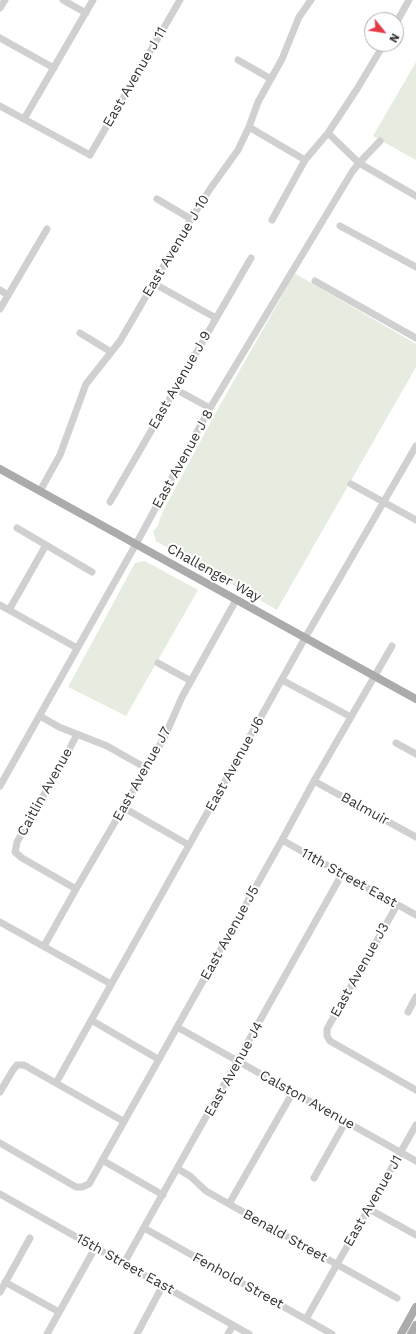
<!DOCTYPE html>
<html>
<head>
<meta charset="utf-8">
<style>
	body { margin:0 }
	#map { position:relative; width:416px; height:1334px; overflow:hidden; background:#fff; font-family:"Work Sans",sans-serif }
	canvas { display:block }
	.north { position:absolute; left:364px; top:12px; width:40px; height:40px; box-sizing:border-box; background:#fff; border:1px solid #adadad; border-radius:50%; rotate:120deg; font-size:11px; font-weight:700; line-height:16px; text-align:center; color:#333 }
	.north::after { content:''; display:block; margin:auto; width:14px; height:18px; background:#e63946; clip-path:polygon(50% 0,100% 100%,50% 72%,0 100%) }
</style>
</head>
<body>
<div id="map">
<canvas width="416" height="1334"></canvas>
<div class="north">N</div>
</div>
<script>
const ctx = document.querySelector('canvas').getContext('2d');
ctx.lineJoin = 'round';
function fillPath(path, color) { ctx.fillStyle = color; ctx.fill(path, 'evenodd'); }
const poly = rows => new Path2D(rows.map(r => 'M' + r).join(''));
function stroke(path, color, width, dash) { ctx.strokeStyle = color; ctx.lineWidth = width; ctx.lineCap = dash ? 'butt' : 'round'; ctx.setLineDash(dash || []); ctx.stroke(path); }
function write(font, color, halo, rows, align = 'center') {
  ctx.font = font + ' "Work Sans",sans-serif'; ctx.lineWidth = 4; ctx.setLineDash([]); ctx.textBaseline = 'middle'; ctx.strokeStyle = halo; ctx.fillStyle = color; for (const [text, x, y, turn = 0] of rows) {
    ctx.save(); ctx.translate(x, y); ctx.rotate((+turn || 0) * Math.PI / 180); ctx.textAlign = isNaN(turn) ? turn : align; if (halo) ctx.strokeText(text, 0, 0); ctx.fillText(text, 0, 0); ctx.restore();
  }
}
fillPath(poly([
	[416,62,416,160,373,136],
	[296,274,416,344,416,367,277,610,156,541,153,531,157,527,163,511,220,405,294,275],
	[145,561,198,590,126,716,68,687,135,563]
]), '#e6ecdf');
stroke(poly([
	[63,0,86,13],
	[0,8,5,0],
	[396,23,409,0],
	[0,38,54,68],
	[238,60,271,79],
	[0,106,90,155,180,0],
	[24,119,93,0],
	[249,127,305,160],
	[328,133,359,163,416,196],
	[157,199,191,219],
	[272,220,305,160,328,133,357,89,384,44],
	[340,226,416,267],
	[315,281,416,338],
	[153,283,216,318],
	[0,290,8,295],
	[0,309,47,229],
	[80,333,111,352],
	[175,389,210,408],
	[351,484,416,520],
	[40,491,60,455,86,384,120,341,191,219,210,189,238,150,249,127,258,102,282,59,299,17,311,0],
	[110,502,251,258],
	[17,528,92,572],
	[0,605,77,648],
	[9,610,46,545],
	[158,663,191,681],
	[282,680,351,717],
	[40,716,59,727,107,746,146,768],
	[396,743,416,754],
	[314,781,416,837],
	[0,786,136,544,210,408,352,172,359,163,380,141],
	[124,808,189,845],
	[282,840,416,915],
	[76,889,22,858,15,852,17,842,67,754,77,734],
	[397,905,327,1029,327,1036,330,1041,416,1090],
	[0,922,111,984],
	[44,946,76,889,165,736,182,697,236,600],
	[408,1012,416,997],
	[91,1020,158,1059],
	[177,1027,416,1161],
	[56,1083,305,638,416,446],
	[0,1092,13,1070,17,1065,24,1065,123,1121],
	[0,1143,76,1187,82,1187,89,1184,282,840,314,781,392,646],
	[102,1160,163,1195],
	[178,1169,190,1176,206,1191,229,1204,397,1298],
	[314,1178,346,1121],
	[0,1194,249,1334],
	[229,1204,293,1092],
	[369,1209,416,1235],
	[144,1228,332,1334],
	[124,1263,342,874],
	[5,1282,59,1312],
	[0,1292,30,1238],
	[306,1319,416,1125],
	[47,1334,95,1248],
	[137,1334,163,1285],
	[228,1334,233,1325]
]), '#d0d0d0', 7);
stroke(poly([
	[0,469,416,699],
	[401,1334,416,1307],
	[411,1334,416,1325]
]), '#ababab', 8);
write('14px', '#333', '#fff', [
	["East Avenue J 11",135,77,-60],
	["East Avenue J 10",176,246,-59],
	["East Avenue J 9",180,380,-60],
	["East Avenue J 8",183,459,-61],
	["Challenger Way",214,573,29],
	["East Avenue J6",235,764,-61],
	["East Avenue J7",142,774,-61],
	["Caitlin Avenue",45,792,-61],
	["Balmuir",365,809,29],
	["11th Street East",349,878,29],
	["East Avenue J5",230,933,-61],
	["East Avenue J3",360,970,-61],
	["East Avenue J4",234,1069,-61],
	["Calston Avenue",307,1100,29],
	["East Avenue J1",373,1201,-60],
	["Benald Street",285,1236,29],
	["15th Street East",125,1264,29],
	["Fenhold Street",238,1281,29]
]);
</script>
</body>
</html>
